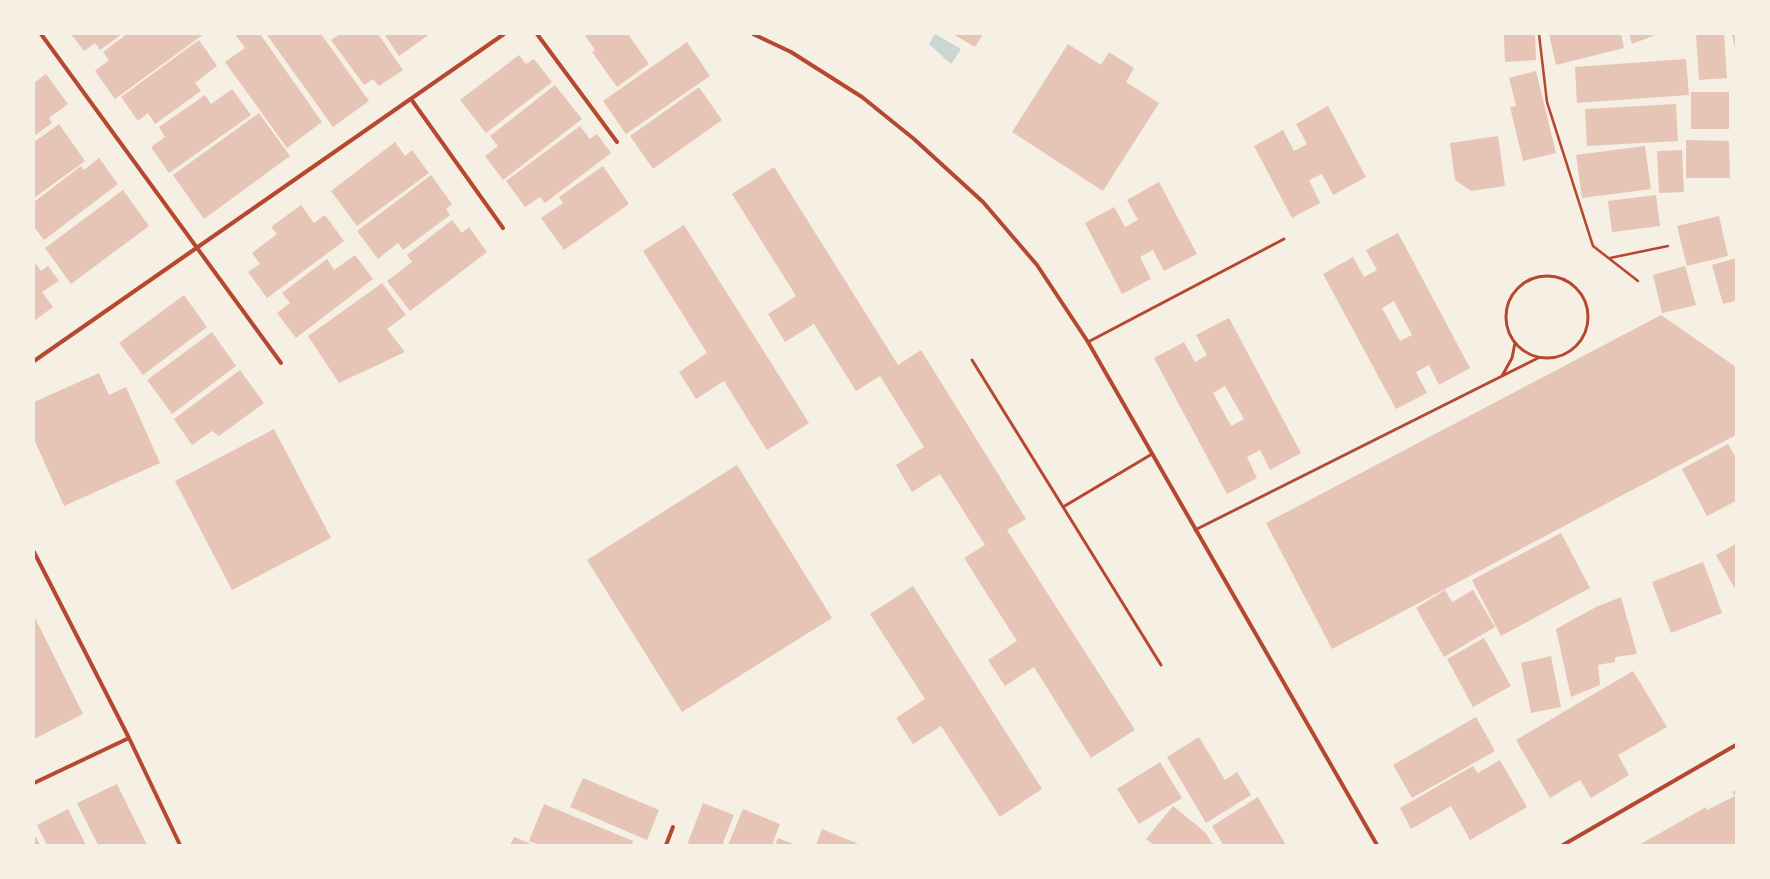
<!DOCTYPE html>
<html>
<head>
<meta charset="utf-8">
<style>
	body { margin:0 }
	#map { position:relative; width:1770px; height:879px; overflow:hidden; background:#f6efe4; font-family:Jost,sans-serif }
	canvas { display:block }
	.frame { position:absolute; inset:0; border:35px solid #f6efe4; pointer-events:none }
</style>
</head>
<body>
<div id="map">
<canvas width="1770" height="879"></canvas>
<div class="frame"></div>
</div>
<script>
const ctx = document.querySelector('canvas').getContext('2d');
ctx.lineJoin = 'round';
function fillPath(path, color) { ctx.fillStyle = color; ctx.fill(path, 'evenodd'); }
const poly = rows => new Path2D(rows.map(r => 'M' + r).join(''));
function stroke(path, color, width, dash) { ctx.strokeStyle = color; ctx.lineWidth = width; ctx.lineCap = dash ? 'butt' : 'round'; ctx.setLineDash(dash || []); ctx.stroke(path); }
fillPath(poly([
	[935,34,961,49,951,64,929,44]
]), '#c9d6d2');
fillPath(poly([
	[71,34,122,34,100,50,95,43,84,51],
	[127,34,204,34,115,99,95,71,109,60,103,52],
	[235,34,260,34,322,122,287,148,225,62,245,48],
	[269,34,321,34,369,101,333,127,267,35],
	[340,34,378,34,403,70,379,86,373,79,364,85,331,40],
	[384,34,430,34,399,56],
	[584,34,628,34,649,64,617,87,592,52,595,50],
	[953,34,983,34,975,47],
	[1504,34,1535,34,1536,60,1505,62],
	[1549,34,1621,34,1624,48,1556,65],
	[1629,34,1658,34,1632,44],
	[1696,34,1724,34,1727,78,1699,80],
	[1732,34,1736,34,1736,48,1735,48],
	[199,40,217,66,195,83,201,91,155,124,148,113,138,121,121,97],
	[687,42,710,76,626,134,603,101],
	[1068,44,1101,65,1109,52,1134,68,1126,82,1159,103,1103,191,1012,132],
	[519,55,526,64,534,59,552,82,486,133,460,100],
	[1686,59,1689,95,1577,103,1575,67],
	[1536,71,1556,153,1523,161,1510,107,1516,106,1509,78],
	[46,74,68,104,49,118,52,123,34,136,34,83],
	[555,85,582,119,503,180,485,156,498,146,490,136],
	[699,87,722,120,653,169,630,136],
	[232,89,251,115,169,173,151,147,165,137,159,127,205,95,211,104],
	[1691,92,1729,92,1729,129,1691,129],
	[1676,104,1678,141,1587,146,1585,109],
	[1328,106,1366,177,1333,195,1322,174,1309,180,1320,203,1292,218,1254,146,1283,130,1294,151,1307,144,1296,124],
	[259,113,290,156,204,219,173,175],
	[59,124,85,161,34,198,34,142],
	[580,126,590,139,597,134,611,153,545,203,540,197,525,207,506,181],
	[1498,136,1505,186,1471,191,1455,180,1450,143],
	[1686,140,1729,141,1730,178,1686,178],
	[395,142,405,156,412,150,429,173,357,226,331,191],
	[1645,146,1651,189,1582,198,1576,155],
	[1682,150,1684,192,1659,193,1657,151],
	[99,158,118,184,44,240,34,227,34,202,81,166,84,170],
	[603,166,629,204,564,250,541,218,563,203,559,197],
	[774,167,898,365,921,350,1026,519,1007,530,1135,730,1091,758,1034,667,1005,686,988,660,1017,641,964,558,985,545,940,474,912,492,896,465,924,447,880,376,856,391,814,324,785,342,768,314,796,296,732,194],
	[431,175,452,204,446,209,450,215,403,250,398,243,378,259,357,231],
	[1159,182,1197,254,1164,271,1153,250,1140,257,1151,279,1122,294,1085,223,1114,207,1125,227,1138,220,1127,200],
	[123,190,149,226,71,284,45,248],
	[1656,195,1660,226,1612,232,1608,201],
	[301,205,314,223,325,215,344,241,267,298,248,272,260,264,252,253,277,234,271,227],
	[1719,216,1728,256,1687,266,1677,226],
	[452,220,462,233,469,227,487,252,410,311,387,281,412,262,407,255],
	[684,225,809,423,767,450,724,381,696,399,679,372,707,353,643,251],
	[1398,233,1470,368,1439,385,1429,365,1416,372,1427,393,1396,409,1323,274,1353,257,1364,277,1377,270,1366,250],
	[1394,301,1412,335,1400,341,1382,308],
	[355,255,373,279,296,338,277,313,290,303,282,293,327,259,334,270],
	[1736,258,1736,301,1723,304,1712,265],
	[34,261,41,271,48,266,59,281,42,292,53,307,34,321],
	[1685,266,1696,305,1662,313,1653,275],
	[382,283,406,315,387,329,405,352,339,383,308,336],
	[184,295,207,327,143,375,119,343],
	[1661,315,1736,367,1736,435,1332,649,1266,523],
	[1229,318,1301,453,1270,470,1260,450,1247,457,1257,478,1227,494,1154,358,1184,342,1195,362,1207,355,1196,335],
	[1225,386,1244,419,1231,426,1213,393],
	[212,332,236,366,172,414,147,380],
	[240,370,264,403,219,436,212,431,192,445,174,419],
	[99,373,109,395,126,387,160,463,64,506,34,439,34,402],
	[274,429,331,538,232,590,175,481],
	[1728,444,1736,458,1736,501,1707,516,1682,469],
	[737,465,832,618,682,712,587,560],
	[1561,533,1590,588,1501,636,1472,580],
	[1736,544,1736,591,1716,555],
	[1703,562,1722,613,1671,633,1652,582],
	[913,586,1042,789,1000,817,941,726,913,744,896,718,925,699,870,614],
	[1445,590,1452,602,1473,590,1495,627,1444,657,1416,608],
	[1621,597,1637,654,1615,657,1615,662,1598,665,1600,685,1571,697,1556,629,1596,607],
	[34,616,83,714,34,739],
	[1484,638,1511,686,1473,707,1447,659],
	[1551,656,1561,707,1531,713,1521,663],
	[1633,671,1667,727,1618,755,1629,775,1591,798,1580,780,1550,798,1516,740],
	[1476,717,1495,751,1412,798,1393,765],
	[1199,737,1225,780,1237,772,1251,795,1206,823,1167,757],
	[1500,760,1527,807,1470,840,1451,806,1411,829,1400,808,1473,766,1478,773],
	[1160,762,1182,798,1139,824,1117,789],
	[583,778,659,810,647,840,570,807],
	[117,784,147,845,98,845,77,803],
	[1736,790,1736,845,1639,845,1706,807,1707,810,1735,796,1732,792],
	[1258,797,1286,845,1223,845,1212,826],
	[703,803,734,815,722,845,687,845],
	[544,804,633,841,632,845,539,845,529,841],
	[1173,806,1205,832,1213,845,1154,845,1146,839],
	[68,809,86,845,47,845,37,825],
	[743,809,780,824,772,845,728,845],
	[822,829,861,845,816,845],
	[34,834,40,845,34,845],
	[514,837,534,845,510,845],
	[778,838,796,845,775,845]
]), '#e6c5b7');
stroke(poly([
	[1539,34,1547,102,1593,246,1638,281],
	[1610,258,1668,246]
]), '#b5482f', 2.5);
stroke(poly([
	'1506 317a41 41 0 1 1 82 0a41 41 0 1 1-82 0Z',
	[1088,342,1284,239],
	[972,360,1161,665],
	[1502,376,1512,358,1515,343],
	[1063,507,1152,454],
	[1195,530,1538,358]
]), '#b5482f', 3);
stroke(poly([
	[41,34,281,363],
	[537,34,617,142],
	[753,34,791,52,862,97,914,139,983,202,1037,265,1088,342,1377,845],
	[411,99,503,228],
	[34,361,504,34],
	[34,552,129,738,180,845],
	[34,783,129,738],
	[666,845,673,827],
	[1563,845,1736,745]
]), '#b5482f', 4);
</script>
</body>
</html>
